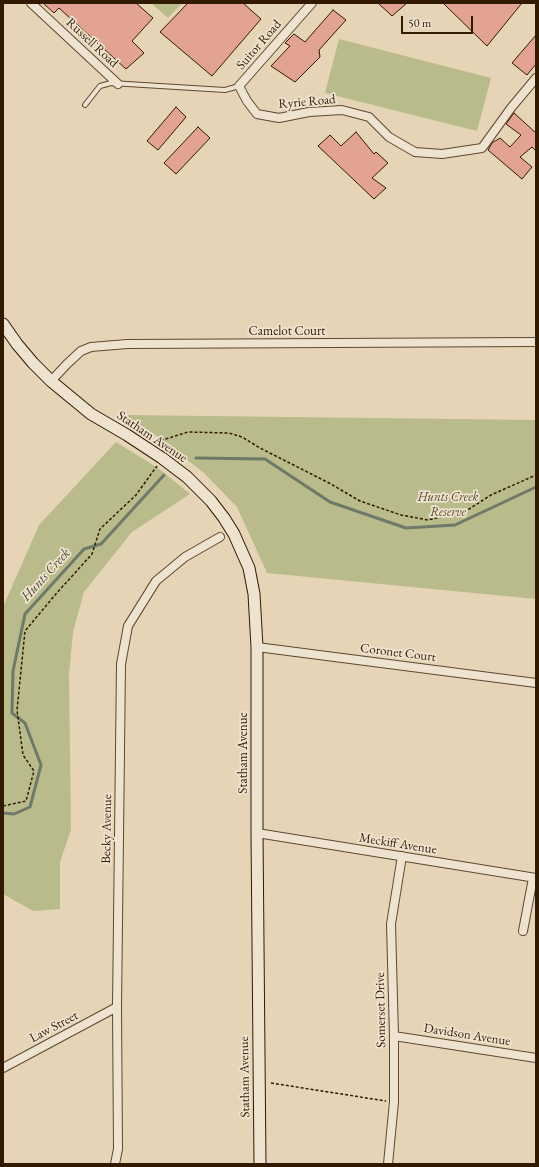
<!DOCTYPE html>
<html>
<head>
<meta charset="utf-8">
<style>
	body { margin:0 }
	#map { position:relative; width:539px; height:1167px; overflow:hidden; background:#e5d4b6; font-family:"EB Garamond",serif }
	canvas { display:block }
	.frame { position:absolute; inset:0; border:4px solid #321a00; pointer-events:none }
	.scale { position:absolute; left:401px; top:16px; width:72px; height:18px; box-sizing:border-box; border:2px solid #321a00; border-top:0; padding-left:5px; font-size:12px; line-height:14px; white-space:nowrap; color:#321a00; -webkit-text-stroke:3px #eee3d0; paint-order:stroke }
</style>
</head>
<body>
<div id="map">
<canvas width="539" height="1167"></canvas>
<div class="frame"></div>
<div class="scale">50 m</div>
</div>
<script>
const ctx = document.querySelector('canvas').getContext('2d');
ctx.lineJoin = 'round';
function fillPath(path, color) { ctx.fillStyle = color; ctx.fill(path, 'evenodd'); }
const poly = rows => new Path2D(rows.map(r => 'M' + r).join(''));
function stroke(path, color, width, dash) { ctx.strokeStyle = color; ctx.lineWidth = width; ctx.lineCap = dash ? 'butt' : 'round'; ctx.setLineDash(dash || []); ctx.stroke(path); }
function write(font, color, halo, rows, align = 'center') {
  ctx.font = font + ' "EB Garamond",serif'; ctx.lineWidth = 3.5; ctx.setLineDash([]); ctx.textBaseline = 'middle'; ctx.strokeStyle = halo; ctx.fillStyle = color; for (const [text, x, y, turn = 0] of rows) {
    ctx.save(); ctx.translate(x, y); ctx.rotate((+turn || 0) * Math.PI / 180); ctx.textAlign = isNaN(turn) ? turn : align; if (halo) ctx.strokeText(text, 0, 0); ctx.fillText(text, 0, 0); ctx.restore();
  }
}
fillPath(poly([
	[151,3,182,3,168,18],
	[339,39,491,78,477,131,325,93],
	[125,415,536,420,536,599,267,573,237,507,204,473,154,434],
	[116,442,158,468,190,494,132,532,84,592,73,632,69,675,71,830,60,862,60,909,33,911,3,894,3,607,39,525]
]), '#babb8a');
stroke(poly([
	[196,458,265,459,330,502,406,528,455,525,536,487],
	[3,813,14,814,30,807,41,765,25,723,12,713,13,671,25,614,84,549,101,544,164,475]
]), '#6e7969', 3);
const building = poly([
	[43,3,136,3,153,18,132,41,144,53,126,69,59,8,54,13,43,3],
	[188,3,243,3,261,19,212,76,160,32,188,3],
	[378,3,407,3,392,16,378,3],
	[443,3,522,3,487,46,443,3],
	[333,10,346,20,319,50,320,57,295,82,271,66,290,46,285,43,294,34,305,42,333,10],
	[536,35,536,64,527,75,512,63,536,35],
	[176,107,186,117,158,150,147,141,176,107],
	[514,113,536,133,536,151,532,147,520,157,532,167,522,179,488,150,492,143,500,138,510,147,521,135,506,124,514,113],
	[198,127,210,138,176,174,164,163,198,127],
	[356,132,374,154,376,152,388,163,372,178,386,188,374,199,318,146,330,135,341,146,356,132]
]);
fillPath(building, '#e3a392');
stroke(building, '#321a00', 1);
const service = poly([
	[85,105,100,86,111,83,225,90,239,86]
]);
const minor = poly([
	[31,3,118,84],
	[312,3,239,86,247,101,257,114,279,118,309,112,342,110,369,117,389,137,415,152,442,154,482,148,511,108,536,78],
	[51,381,67,364,81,351,91,347,127,344,536,342],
	[257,647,536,683],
	[257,833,536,878],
	[523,931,533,878],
	[394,1036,536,1058],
	[3,1068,117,1007],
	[115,1164,118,1149,117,1007,121,664,128,626,156,581,185,557,220,537],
	[388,1164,394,1102,394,1036,391,924,402,856]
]);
const secondary = poly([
	[3,324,17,344,33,363,51,381,91,414,127,435,162,458,187,477,211,501,224,518,234,534,249,568,254,594,257,647,257,833,260,1164]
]);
stroke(service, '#5f482e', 6);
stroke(minor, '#5f482e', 10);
stroke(secondary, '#321a00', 13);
stroke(poly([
	[156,442,188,432,229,433,242,437,260,448,329,483,360,501,401,515,428,520,466,511,491,495,536,475],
	[3,806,26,801,34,771,23,755,17,710,25,631,55,595,92,554,100,529,136,495,157,466],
	[271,1083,386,1101]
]), '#321a00', 1.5, [3, 2]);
stroke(service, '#eee3d0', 4);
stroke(minor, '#eee3d0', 8);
stroke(secondary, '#eee3d0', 11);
write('13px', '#321a00', '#eee3d0', [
	["Russell Road",92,43,43],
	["Suitor Road",259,45,-49],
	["Ryrie Road",307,102,-5],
	["Camelot Court",287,331],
	["Statham Avenue",152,437,34],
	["Coronet Court",398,653,7],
	["Statham Avenue",243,753,-90],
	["Becky Avenue",107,829,-89],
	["Meckiff Avenue",398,844,9],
	["Somerset Drive",381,1010,-91],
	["Law Street",54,1027,-28],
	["Davidson Avenue",467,1035,9],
	["Statham Avenue",245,1077,-91]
]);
write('italic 13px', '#5b4a29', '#eee3d0', [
	["Hunts Creek",448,497],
	["Reserve",448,512]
]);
write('italic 14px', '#504935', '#eee3d0', [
	["Hunts Creek",46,575,-48]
]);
</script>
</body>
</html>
